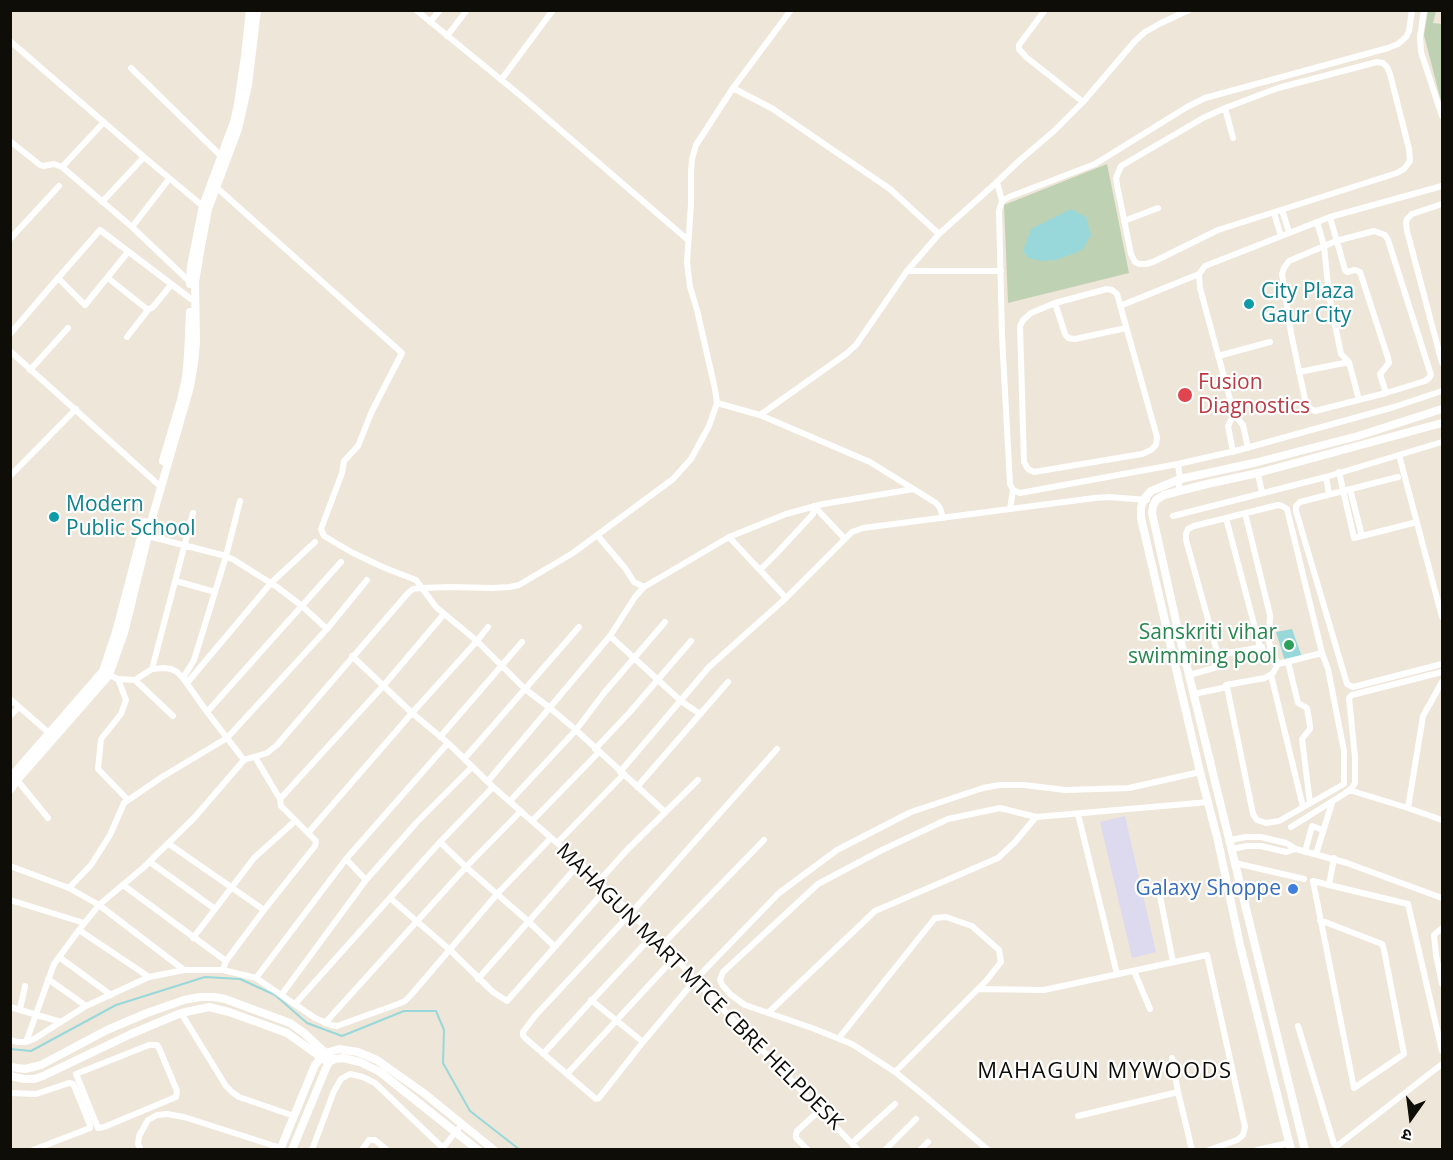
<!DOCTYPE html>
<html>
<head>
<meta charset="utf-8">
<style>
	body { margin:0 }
	#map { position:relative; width:1453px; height:1160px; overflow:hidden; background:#eee6d8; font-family:"Open Sans","Noto Sans Devanagari",sans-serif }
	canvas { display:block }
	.frame { position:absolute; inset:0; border:12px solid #0f0d08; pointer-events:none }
	.north { position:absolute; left:1381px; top:1088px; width:60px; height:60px; -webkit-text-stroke:4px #fff; paint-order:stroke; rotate:194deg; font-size:16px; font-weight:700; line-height:24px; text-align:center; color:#0f0d08 }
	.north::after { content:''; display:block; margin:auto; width:21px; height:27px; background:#0f0d08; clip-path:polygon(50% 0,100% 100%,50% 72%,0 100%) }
</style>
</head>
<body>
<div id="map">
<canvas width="1453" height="1160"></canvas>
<div class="frame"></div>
<div class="north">उ</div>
</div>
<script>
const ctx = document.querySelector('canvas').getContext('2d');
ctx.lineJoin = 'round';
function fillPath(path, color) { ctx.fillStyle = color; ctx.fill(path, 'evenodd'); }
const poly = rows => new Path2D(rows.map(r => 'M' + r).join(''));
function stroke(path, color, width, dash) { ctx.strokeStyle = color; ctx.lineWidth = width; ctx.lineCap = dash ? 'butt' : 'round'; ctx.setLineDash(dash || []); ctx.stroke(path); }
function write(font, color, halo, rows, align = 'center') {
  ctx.font = font + ' "Open Sans",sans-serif'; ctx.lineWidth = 4.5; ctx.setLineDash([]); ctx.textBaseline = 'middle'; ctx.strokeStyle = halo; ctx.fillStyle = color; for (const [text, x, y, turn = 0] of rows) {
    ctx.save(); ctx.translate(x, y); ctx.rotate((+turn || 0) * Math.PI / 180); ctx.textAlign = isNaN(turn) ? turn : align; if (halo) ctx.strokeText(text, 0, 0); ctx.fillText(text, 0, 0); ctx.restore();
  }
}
fillPath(poly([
	[1125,816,1156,952,1132,958,1100,822]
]), '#dddaf0');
fillPath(poly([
	[1428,11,1436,11,1433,23,1442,24,1442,105,1424,35],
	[1107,164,1129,273,1008,303,1004,205]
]), '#bfd1b3');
fillPath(poly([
	[1071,209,1086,217,1091,235,1083,249,1078,252,1056,260,1041,261,1028,258,1023,251,1031,229],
	[1292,629,1302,657,1285,661,1276,632]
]), '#99d8da');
stroke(poly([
	[10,1049,31,1051,116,1005,205,977,240,979,275,995,307,1023,342,1036,404,1011,436,1011,444,1030,443,1063,470,1111,520,1150]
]), '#99d8da', 2);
stroke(poly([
	[416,10,521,96,688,240],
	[1045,10,1019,45,1019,49,1026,57,1083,102],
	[1412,10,1409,31,1406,37,1398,44,1388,48,1205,98,1187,107,1095,164,1009,197,1002,201,999,211,1002,336,1010,484,1013,490,1020,493,1178,464,1239,450,1394,407,1442,391],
	[1424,10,1420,37,1421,52,1442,116],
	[430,22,440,10],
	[447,36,467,10],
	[10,41,144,157,102,202],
	[1377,62,1383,63,1387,67,1390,74,1409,149,1410,161,1404,169,1397,173,1218,230,1153,262,1146,264,1139,264,1135,262,1131,254,1117,185,1116,178,1121,166,1203,118,1225,108,1278,88,1377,62],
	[131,68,220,155],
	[501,80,553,10],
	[733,88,773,109,890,189,939,234],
	[1225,108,1233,138],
	[10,141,40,165,43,166,54,164,62,167,132,227,190,282],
	[144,157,205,208],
	[62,167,104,122],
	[997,182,1002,201],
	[216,187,402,353,372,411,358,446,344,461,342,473,321,529,324,536,353,553,385,568,416,580,436,607,477,641,525,689,550,708,576,730,665,812],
	[1442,204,1412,214,1407,219,1406,223,1407,231,1442,363],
	[1282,210,1289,232],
	[1274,213,1281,236],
	[1330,217,1345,270,1347,272,1355,270,1360,272,1388,358,1389,363,1380,374,1386,393],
	[1124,221,1158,208],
	[1317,222,1324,246,1329,295,1341,354,1349,362,1359,400],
	[132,227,169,179],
	[1374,231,1385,235,1388,240,1431,375,1429,378,1425,381,1386,393,1315,411,1311,409,1306,404,1291,333,1282,274,1284,268,1289,261,1336,241,1374,231],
	[10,239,59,186],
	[128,252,85,305,58,278,100,230,191,299],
	[907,271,1001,271],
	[108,278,148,310,153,307,171,285],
	[1107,289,1112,290,1117,294,1157,437,1156,445,1151,450,1142,454,1034,472,1028,469,1024,462,1020,326,1023,320,1031,313,1055,303,1107,289],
	[1055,303,1065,334,1068,338,1075,339,1126,328],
	[1120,306,1199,274],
	[10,334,58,278],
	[127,337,148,310],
	[10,351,161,487],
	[1218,356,1270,342],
	[30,370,68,328],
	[1299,372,1349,362],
	[717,403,760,415,870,462,936,503,940,508,943,518],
	[760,415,846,354,856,345,907,271,939,234,997,182,1020,160,1054,131,1083,102,1135,41,1145,32,1161,23,1189,10],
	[1248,448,1243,425,1234,414,1200,288,1199,274,1205,266,1330,217,1442,186],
	[1233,452,1228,426,1234,414],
	[1399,455,1442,617],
	[1178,464,1180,479,1178,492],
	[1339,472,1354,538,1362,536,1350,489],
	[1258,473,1262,493],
	[10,476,76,409],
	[1326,477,1329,494],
	[1398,477,1300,502,1296,506,1296,511,1347,684,1353,687,1442,664],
	[814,506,845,539],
	[1010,509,1013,490],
	[1245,513,1270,615,1269,641,1270,648,1278,664],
	[1173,516,1326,477,1442,442],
	[1226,518,1260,647],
	[597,535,625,568,634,582,644,587,729,537,786,514,823,504,914,489],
	[148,536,226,556,234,560,277,587,302,606,327,629],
	[1362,536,1417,522],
	[729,537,786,598],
	[760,570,776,554,813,514,814,506],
	[176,581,215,592],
	[610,636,681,701,700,714],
	[1218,655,1262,647],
	[352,656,412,713,448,743,493,787,580,863,675,957,695,980,858,1150],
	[1288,662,1298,703,1307,708,1310,726,1310,729,1302,739,1310,803],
	[152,669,193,513],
	[109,675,118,679,135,680,152,669,164,668,171,669,177,672,183,678,207,712,244,760],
	[1189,675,1221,666,1186,540,1186,534,1188,529,1194,526,1278,505,1282,506,1287,509,1322,653,1328,669,1344,751,1344,784,1279,821,1266,823,1257,820,1253,814,1227,687],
	[1271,675,1303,807],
	[183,678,194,660,199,644,226,556,240,501],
	[118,679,126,700,121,714,101,739,98,769,128,800],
	[135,680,173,716],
	[187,683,271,583,315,542],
	[1194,694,1227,687,1226,685,1265,678,1273,673,1278,664,1322,653],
	[10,699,49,733],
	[207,712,341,562],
	[10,716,19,707],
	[440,737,522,642],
	[595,749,630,712,691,641],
	[255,757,280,799],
	[464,759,579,627],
	[620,772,709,667,786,598,852,532,863,528,1095,498,1109,497,1147,500],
	[17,780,48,818],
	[488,781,610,636,635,597,644,587],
	[637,787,728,682],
	[1349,790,1408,808,1442,820],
	[510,801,576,730,604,693,665,622],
	[1408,808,1423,716,1442,682],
	[1078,814,1117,974],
	[532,821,599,752],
	[1291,827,1344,794,1352,788,1355,783,1355,757,1349,698,1352,695,1442,672],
	[308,833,281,806,280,799,384,685,444,614],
	[1230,840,1246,837,1261,837,1286,843,1296,849,1347,863,1442,898],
	[440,842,466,867,529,922,555,947],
	[557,843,623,775],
	[169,844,264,910],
	[1232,849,1247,846,1261,846,1286,852,1296,849],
	[1305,852,1312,826,1323,830],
	[1316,854,1332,803],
	[1334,858,1329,885,1408,904,1442,1051],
	[346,859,366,880],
	[150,862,215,909],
	[1235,863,1304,879],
	[10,866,69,888,99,905,184,970],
	[599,881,627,850,698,780],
	[123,885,226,961],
	[69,888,91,865,110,835,124,803,162,777,227,738,327,629,367,580],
	[1159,891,1173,962],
	[390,898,450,950,493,992,507,1001,606,889],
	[10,900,84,923],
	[1320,920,1382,944,1384,950,1404,1054,1354,1088,1313,881,1329,885],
	[1442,928,1434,935,1436,955,1442,984],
	[79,930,149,977],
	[193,938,254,858,295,821],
	[662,945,764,840],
	[59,957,111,995],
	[223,970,226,961,264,910,315,846,316,841,308,833,412,713,477,641,488,627],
	[1134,971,1150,1009],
	[256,978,346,859,448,743],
	[48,979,86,1006],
	[478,979,580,863],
	[978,989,1044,990,1207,955,1245,1127,1243,1135,1237,1140,1209,1150],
	[282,994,366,880,417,822,472,767],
	[591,1000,643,1042,599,1098,596,1099,525,1038,523,1035,523,1032,535,1016,631,913,777,749],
	[295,1004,440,842,493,787],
	[10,1007,61,1022],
	[20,1009,25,986],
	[181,1013,226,1086,232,1092,239,1097,294,1116],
	[768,1013,875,911,998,858,1015,842,1036,817],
	[325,1023,466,867,521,811],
	[1298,1026,1334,1144,1337,1146,1442,1064],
	[839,1038,935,918,946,917,972,926,999,950,1001,962,986,981,895,1072],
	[10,1040,18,1042,26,1042,34,1039,86,1006,149,977,184,970,223,970,256,978,315,1018,331,1025,337,1026,398,1004,405,1001,411,995,498,893,551,838],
	[26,1042,54,964,79,930,99,905,144,867,194,818,244,760,267,753,277,745,408,593,413,589,422,588,449,587,493,588,510,587,519,585,573,553,673,479,691,459,709,426,717,403,715,389,697,310,690,287,687,262,691,204,691,172,692,159,696,145,733,88,791,10],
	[643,1042,695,980,779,893,837,850,911,812,983,788,1000,785,1024,785,1065,790,1129,788,1200,772],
	[149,1045,157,1045,159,1048,177,1091,176,1097,104,1127,98,1128,76,1074,149,1045],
	[543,1054,584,1009,653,935],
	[1172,1058,1178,1092,1192,1150],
	[567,1074,675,957],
	[10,1093,36,1094,69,1083,73,1084,75,1088,90,1125,90,1128,33,1150],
	[1078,1116,1178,1092],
	[852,1143,895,1104],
	[442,1149,462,1124],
	[141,1150,138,1144,139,1136,148,1120,157,1115,167,1114,184,1117,281,1148],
	[312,1150,334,1091,341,1079,350,1074,363,1077,375,1083,445,1150],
	[362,1150,369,1140,375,1140,387,1150],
	[808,1150,796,1138,796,1134,797,1131,820,1110],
	[885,1150,916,1119],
	[920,1150,928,1142],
	[988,1150,926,1097,895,1072,852,1044,812,1028,745,1005,731,995,723,986,720,980,723,972,818,884,882,850,948,819,1000,808,1036,817,1209,802],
	[1257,1150,1289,1143]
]), '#fff', 6);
stroke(poly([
	[190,284,191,266,203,206,234,122,238,104,245,56,250,10],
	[163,461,181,400,186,377,188,356,190,312],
	[10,778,103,671,116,632,145,522],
	[10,790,17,780,109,675,124,633,153,515,190,387,194,363,196,342,195,282,200,252,208,209,238,129,248,85,257,10],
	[10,1067,25,1069,41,1065,107,1030,147,1013,184,1000,200,997,214,997,225,999,290,1023,304,1033,333,1060],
	[10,1076,24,1079,34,1079,43,1076,131,1034,181,1013,209,1007,229,1012,287,1033,329,1063],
	[280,1150,315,1065,325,1053,339,1049,358,1052,377,1060,425,1094,494,1150],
	[292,1150,326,1068,329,1062,334,1059,343,1058,360,1062,380,1072,478,1150],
	[1291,1150,1240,945,1218,841,1200,772,1141,518,1141,507,1144,499,1151,491,1180,479,1254,463,1358,436,1442,409],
	[1305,1150,1177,626,1152,513,1153,506,1156,500,1164,495,1207,484,1258,473,1442,423]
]), '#fff', 8);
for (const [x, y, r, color] of [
	[1249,304,6,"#0f9aa8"],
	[1185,395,8,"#e0444e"],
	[54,517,6,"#0f9aa8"],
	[1289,645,6,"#2e9e5b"],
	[1293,889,6,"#3f7fe0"]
]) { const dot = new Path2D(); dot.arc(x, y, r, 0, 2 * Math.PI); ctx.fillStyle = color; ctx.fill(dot); stroke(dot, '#fff', 2); }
write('21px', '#0d838f', '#fff', [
	["City Plaza",1261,292],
	["Gaur City",1261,316],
	["Modern",66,505],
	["Public School",66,529]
], 'left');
write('21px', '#be3a42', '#fff', [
	["Fusion",1198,383],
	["Diagnostics",1198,407]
], 'left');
write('21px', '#27864d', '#fff', [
	["Sanskriti vihar",1277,633],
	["swimming pool",1277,657]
], 'right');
write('21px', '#366cbe', '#fff', [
	["Galaxy Shoppe",1281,889]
], 'right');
write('21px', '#0f0d08', '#fff', [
	["MAHAGUN MART MTCE CBRE HELPDESK",699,987,45]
]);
ctx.letterSpacing = '1.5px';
write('22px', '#0f0d08', '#fff', [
	["MAHAGUN MYWOODS",1105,1072]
]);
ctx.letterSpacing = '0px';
</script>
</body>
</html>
